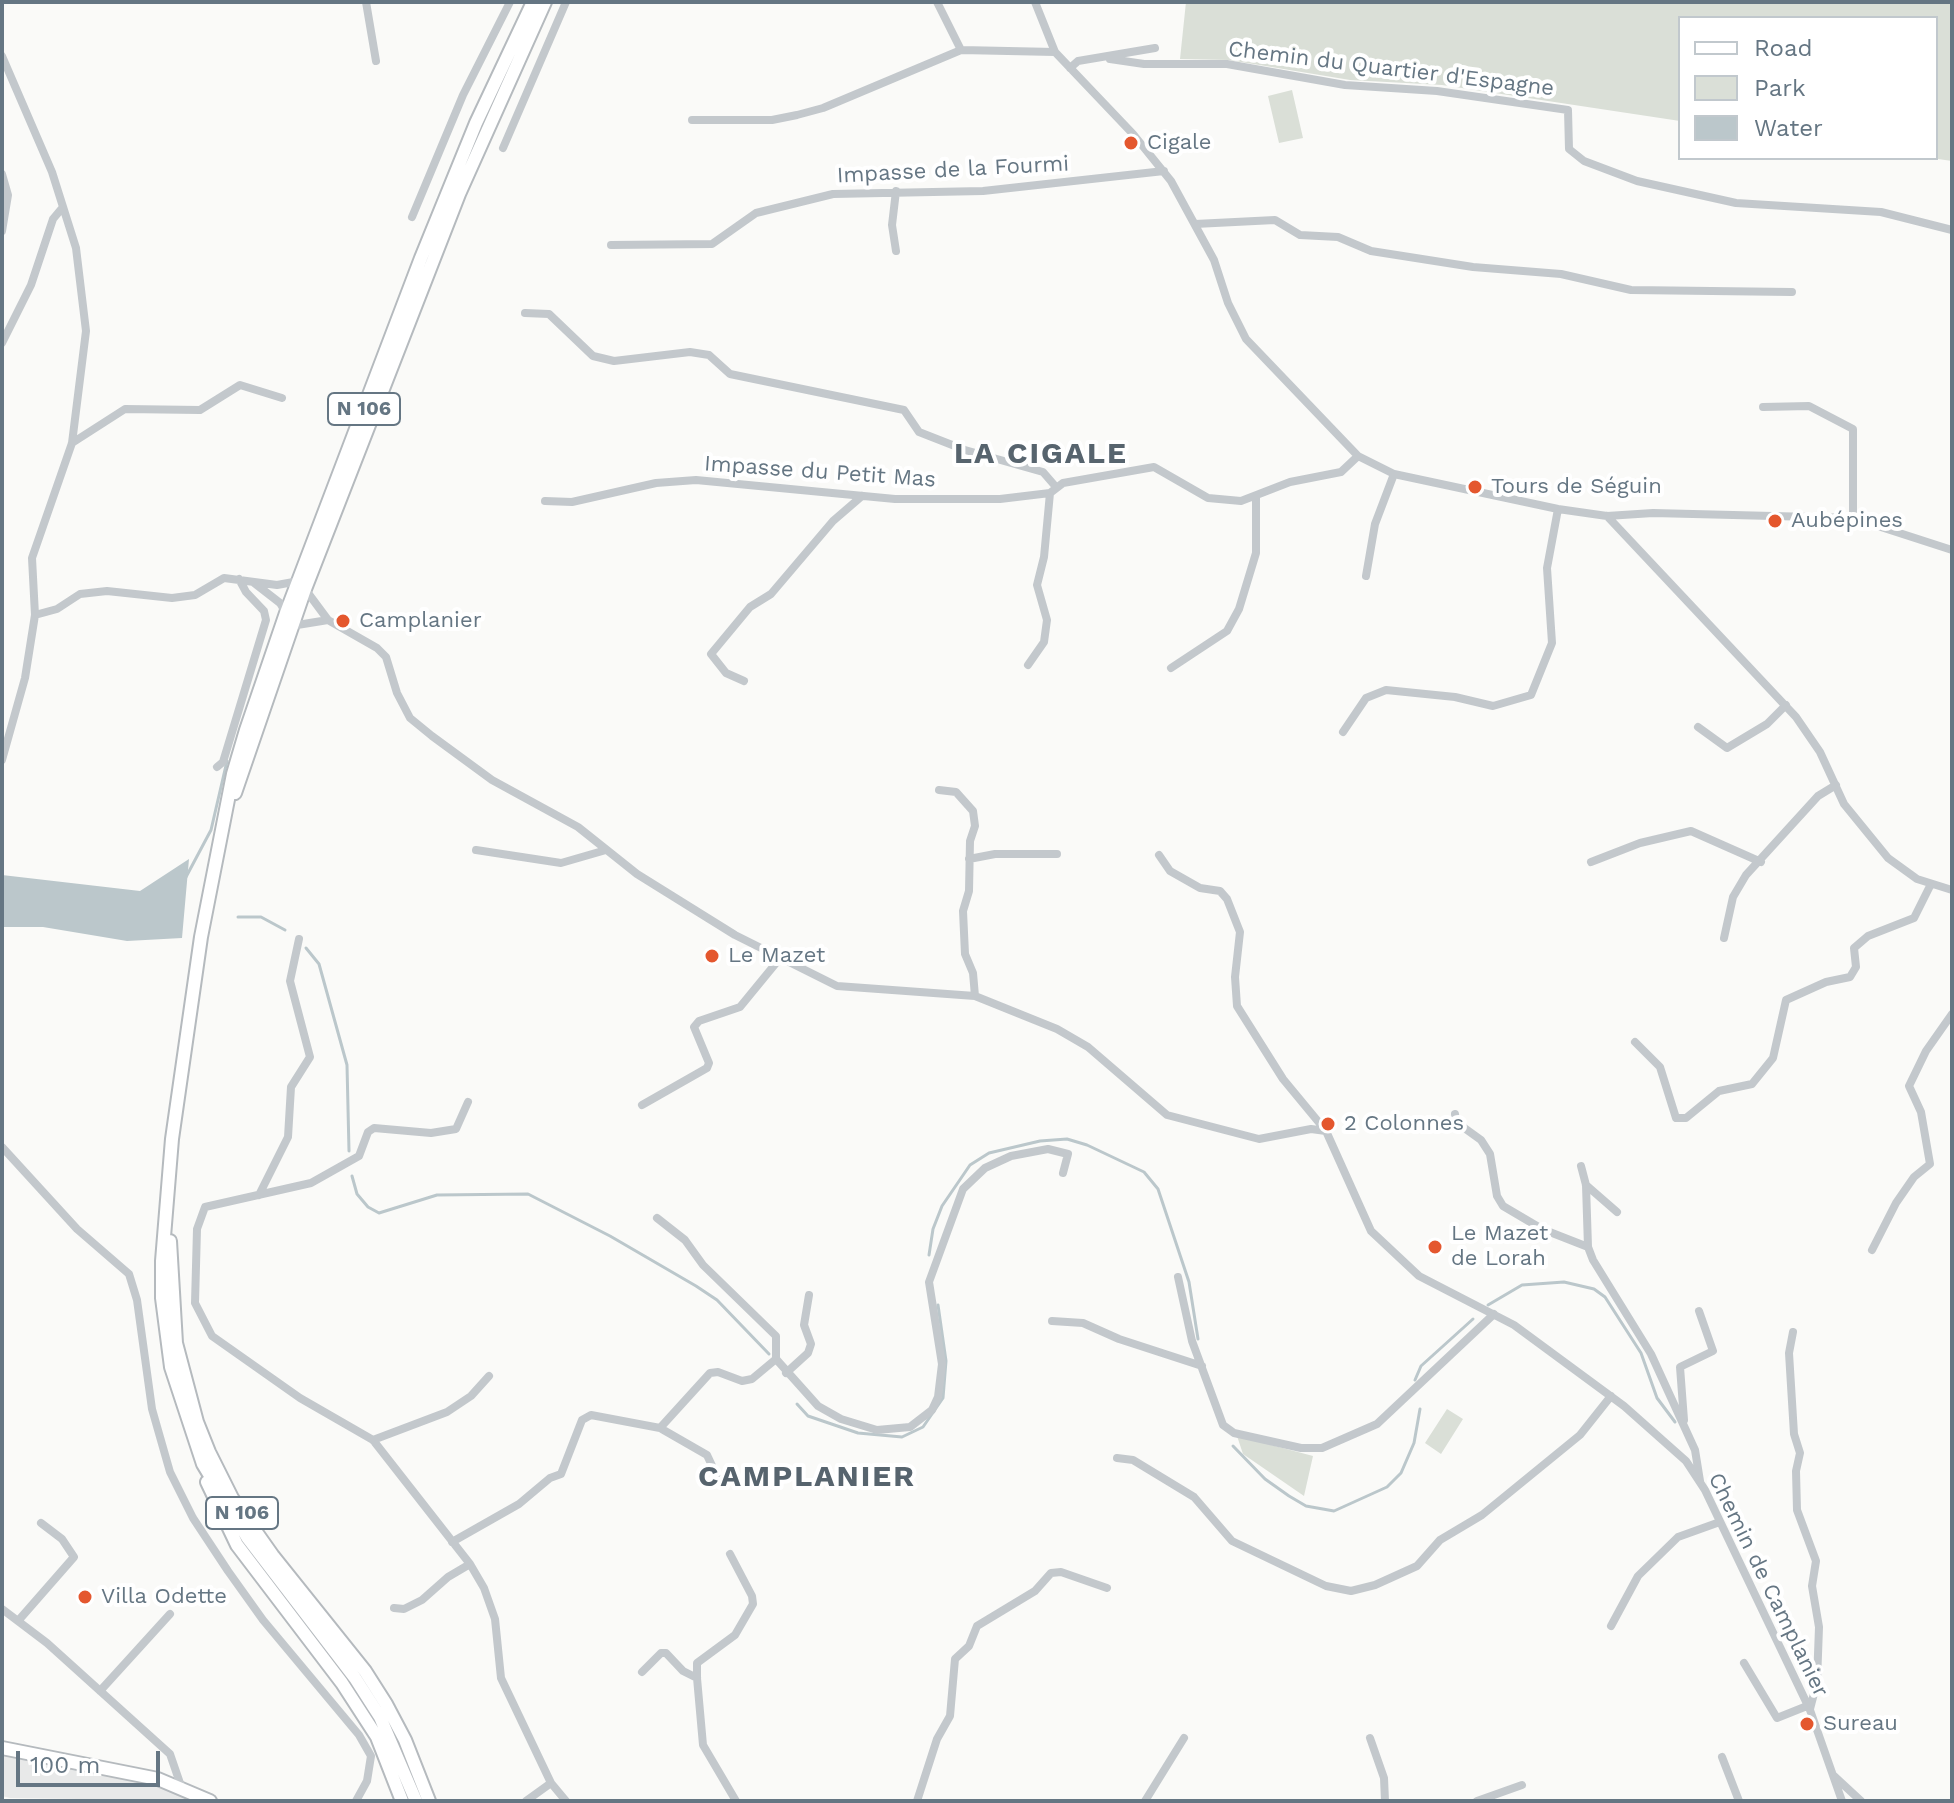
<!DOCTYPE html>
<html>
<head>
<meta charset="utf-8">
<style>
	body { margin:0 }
	#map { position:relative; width:1954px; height:1803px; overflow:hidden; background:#fafaf8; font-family:"Work Sans",sans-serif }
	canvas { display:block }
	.frame { position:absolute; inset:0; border:4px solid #657683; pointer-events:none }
	.legend { position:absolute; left:1678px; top:16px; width:260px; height:144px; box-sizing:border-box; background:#fff; border:2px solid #c1c8cd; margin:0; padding:10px 14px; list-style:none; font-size:24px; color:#657683 }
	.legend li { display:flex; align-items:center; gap:16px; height:40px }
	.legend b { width:40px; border:2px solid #c1c8cd }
	.scale { position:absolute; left:16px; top:1751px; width:144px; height:36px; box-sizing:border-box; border:4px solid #657683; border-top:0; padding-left:10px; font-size:24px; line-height:28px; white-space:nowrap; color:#657683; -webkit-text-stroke:6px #fff; paint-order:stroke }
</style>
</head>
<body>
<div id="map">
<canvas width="1954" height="1803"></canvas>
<div class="frame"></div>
<ul class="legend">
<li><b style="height:10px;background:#fff"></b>Road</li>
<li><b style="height:22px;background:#dadfd7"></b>Park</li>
<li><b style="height:22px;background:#bbc7cb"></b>Water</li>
</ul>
<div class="scale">100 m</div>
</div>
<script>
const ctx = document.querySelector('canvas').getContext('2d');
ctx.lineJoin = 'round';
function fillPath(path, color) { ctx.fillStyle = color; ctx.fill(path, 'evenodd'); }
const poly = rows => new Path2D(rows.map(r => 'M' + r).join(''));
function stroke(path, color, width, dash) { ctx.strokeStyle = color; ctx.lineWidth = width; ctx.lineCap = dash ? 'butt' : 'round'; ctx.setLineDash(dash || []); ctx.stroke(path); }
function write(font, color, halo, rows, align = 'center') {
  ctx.font = font + ' "Work Sans",sans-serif'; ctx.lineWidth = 8; ctx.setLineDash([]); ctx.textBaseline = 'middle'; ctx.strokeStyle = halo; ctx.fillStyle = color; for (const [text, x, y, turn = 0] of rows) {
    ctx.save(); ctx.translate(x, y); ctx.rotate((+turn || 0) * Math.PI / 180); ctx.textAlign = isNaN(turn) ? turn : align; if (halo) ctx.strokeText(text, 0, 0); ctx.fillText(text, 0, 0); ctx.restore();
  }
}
fillPath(poly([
	[2,1752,202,1791,214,1801,10,1798,2,1796]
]), '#e8e9e9');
fillPath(poly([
	[1186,2,1952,2,1952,161,1931,158,1936,158,1936,18,1680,18,1680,121,1442,85,1350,80,1229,60,1180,59],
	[1292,90,1303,138,1279,143,1268,96],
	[1447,1409,1463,1419,1441,1454,1425,1443],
	[1237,1436,1313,1456,1304,1496,1243,1454]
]), '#dadfd7');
fillPath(poly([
	[189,859,182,938,127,941,43,927,2,927,2,875,140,891]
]), '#bbc7cb');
stroke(poly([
	[186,877,211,830,227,761],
	[238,917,261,917,285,930],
	[306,948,319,964,347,1065,349,1151],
	[352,1176,357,1194,368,1207,379,1213,437,1195,528,1194,610,1236,696,1286,717,1300,769,1354],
	[929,1255,933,1229,942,1206,970,1165,989,1153,1040,1141,1067,1139,1087,1145,1144,1172,1158,1189,1189,1282,1198,1339],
	[1488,1305,1522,1285,1564,1282,1594,1289,1605,1297,1641,1353,1657,1398,1675,1422],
	[1415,1380,1421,1366,1473,1319],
	[797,1404,808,1416,858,1433,902,1437,923,1427,943,1398,946,1361,938,1305],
	[1233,1446,1265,1479,1289,1496,1306,1506,1334,1511,1387,1487,1401,1473,1414,1443,1420,1409]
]), '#bbc7cb', 3);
const primary = poly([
	[235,793,305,589,459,194,545,2],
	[170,1241,176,1343,197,1422,209,1452,232,1498,273,1556,365,1671,386,1704,405,1740,429,1801],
	[207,1482,237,1545,342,1683,377,1737,402,1801],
	[2,1748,158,1779,210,1801],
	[416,1801,380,1717,355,1678,247,1537,203,1464,171,1367,162,1298,162,1261,172,1139,201,937,233,774,246,730,286,613,421,258,476,123,533,2]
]);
stroke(primary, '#b5babe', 16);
stroke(poly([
	[366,2,376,61],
	[937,2,961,50,1055,52],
	[1035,2,1055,52,1133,134,1171,181,1214,260,1228,303,1246,339,1358,456,1394,474,1558,509,1607,516,1653,513,1853,518,1952,550],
	[2,56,52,172,76,248,86,331,72,443,32,558,35,615,25,678,2,760],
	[1110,59,1144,64,1227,64,1345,85,1437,91,1568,110,1569,149,1584,161,1637,181,1736,203,1881,212,1952,230],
	[1070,68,1078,61,1155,48],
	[692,120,772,120,797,115,823,108,961,50],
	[503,148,566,2],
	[2,174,8,195,2,231],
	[412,217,463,95,510,2],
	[1195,224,1275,220,1300,235,1338,237,1371,251,1473,267,1561,274,1631,290,1792,292],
	[611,245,712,244,756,213,833,194,983,191,1164,171],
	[896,251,892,225,896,191],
	[525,313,549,314,593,356,614,361,690,352,709,355,730,374,904,410,919,432,965,450,1043,472,1056,487],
	[2,343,31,285,53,219,63,207],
	[1763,407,1809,406,1853,429,1853,518],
	[72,443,125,409,200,410,240,385,282,398],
	[545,501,572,502,656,483,696,480,895,499,1000,499,1050,493,1063,483,1154,467,1208,498,1241,501,1290,482,1341,472,1358,456],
	[1607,516,1796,717,1820,752,1844,804,1888,858,1917,879,1952,890],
	[1366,576,1375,524,1394,474],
	[253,582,280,603,286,613],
	[305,589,328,620,377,648,386,657,397,693,410,718,432,736,492,780,578,827,637,874,735,935,837,986,975,996,1057,1029,1088,1047,1167,1115,1259,1139,1311,1129,1326,1131,1371,1231,1419,1276,1514,1325,1624,1406,1686,1461,1705,1490,1810,1710,1842,1801],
	[35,615,57,609,80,594,107,591,172,598,195,595,224,578,277,585,299,581],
	[291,626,328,620],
	[1028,665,1044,642,1047,620,1037,585,1044,557,1050,493],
	[1171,668,1227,631,1239,609,1256,553,1256,497],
	[744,681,726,673,711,654,750,607,771,594,833,521,862,496],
	[1698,727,1727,748,1767,724,1786,705],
	[1343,732,1366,698,1386,690,1455,697,1493,706,1531,695,1552,643,1547,568,1558,509],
	[217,767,223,762,266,620,264,611,246,592,239,579],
	[939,790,956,792,973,811,975,826,970,841,969,891,963,911,965,954,973,973,975,996],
	[476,850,561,863,606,850],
	[1159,855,1170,871,1200,888,1220,891,1227,899,1240,932,1235,977,1237,1006,1283,1079,1326,1131],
	[969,859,995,854,1057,854],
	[1591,862,1640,843,1691,831,1761,862],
	[1724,938,1733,897,1746,875,1818,796,1836,785],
	[1635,1042,1660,1067,1676,1118,1686,1118,1719,1091,1752,1084,1773,1058,1786,1000,1826,982,1850,977,1856,967,1854,948,1868,936,1914,918,1931,884],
	[468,1102,456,1129,431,1133,374,1128,368,1132,359,1156,311,1183,205,1207,197,1229,195,1303,212,1336,300,1398,373,1440,470,1564,484,1588,495,1619,501,1678,551,1783,566,1801],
	[642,1105,707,1068,709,1063,694,1027,699,1021,740,1007,781,957],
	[1455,1114,1456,1122,1481,1140,1490,1154,1497,1196,1503,1206,1542,1229,1588,1247],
	[2,1147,77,1229,129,1274,137,1300,152,1409,170,1472,193,1518,228,1571,263,1620,359,1735,371,1756,367,1781,356,1801],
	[1581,1166,1586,1185,1588,1247,1593,1260,1651,1354,1695,1450,1700,1481],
	[1586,1185,1617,1212],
	[259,1195,288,1137,291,1087,310,1057,290,981,299,939],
	[657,1218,685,1240,703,1265,776,1336,776,1359],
	[1872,1250,1896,1203,1914,1177,1930,1164,1921,1112,1909,1086,1926,1051,1952,1014],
	[1178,1277,1192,1341,1223,1425,1234,1433,1301,1448,1322,1448,1377,1424,1494,1314],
	[1052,1321,1083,1323,1119,1339,1202,1366],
	[1793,1332,1789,1353,1794,1434,1800,1453,1796,1471,1797,1510,1816,1561,1812,1586,1819,1627,1817,1682,1810,1709],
	[786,1373,808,1353,811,1344,804,1325,809,1295],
	[1684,1420,1680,1367,1713,1351,1699,1311],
	[660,1428,710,1373,718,1372,742,1381,752,1379,776,1359,818,1406,841,1419,877,1430,910,1427,932,1410,938,1397,942,1364,929,1282,963,1189,985,1168,1011,1156,1048,1149,1068,1154,1063,1173],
	[373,1440,447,1412,471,1396,489,1376],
	[1117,1458,1133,1460,1194,1497,1232,1541,1326,1586,1351,1591,1375,1585,1417,1566,1440,1540,1482,1515,1580,1435,1611,1396],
	[452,1542,519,1504,550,1478,561,1474,582,1420,591,1415,660,1428,707,1455,721,1485],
	[730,1554,752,1596,753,1604,735,1635,697,1663,697,1678,703,1745,736,1801],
	[394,1608,404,1609,422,1600,448,1577,470,1564],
	[2,1609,47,1643,170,1754,181,1786],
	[18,1621,74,1557,62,1539,41,1523],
	[1611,1626,1638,1576,1678,1537,1717,1523],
	[1744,1663,1777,1718,1807,1706],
	[642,1672,661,1653,666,1653,683,1671,697,1678],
	[100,1691,170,1614],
	[1370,1738,1384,1778,1385,1801],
	[1722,1757,1739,1801],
	[1834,1776,1861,1801],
	[526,1801,551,1783],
	[917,1801,937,1739,950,1716,955,1659,969,1646,977,1626,1035,1591,1051,1573,1061,1572,1107,1588],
	[1145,1801,1184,1738],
	[1477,1801,1522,1785]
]), '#c3c8cc', 8);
stroke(primary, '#fff', 12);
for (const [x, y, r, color] of [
	[1131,143,8,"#e4572e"],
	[1475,487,8,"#e4572e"],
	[1775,521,8,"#e4572e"],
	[343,621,8,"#e4572e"],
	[712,956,8,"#e4572e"],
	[1328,1124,8,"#e4572e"],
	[1435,1247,8,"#e4572e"],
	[85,1597,8,"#e4572e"],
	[1807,1724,8,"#e4572e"]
]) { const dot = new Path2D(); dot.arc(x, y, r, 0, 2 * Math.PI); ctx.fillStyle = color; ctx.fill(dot); stroke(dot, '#fff', 3); }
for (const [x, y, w] of [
	[364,409,72],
	[242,1513,72]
]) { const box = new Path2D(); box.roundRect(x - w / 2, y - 16, w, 32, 6); ctx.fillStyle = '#fff'; ctx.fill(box); stroke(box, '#657683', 2); }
write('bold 20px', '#657683', null, [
	["N 106",364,409],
	["N 106",242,1513]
]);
write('22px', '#657683', '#fff', [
	["Chemin du Quartier d'Espagne",1391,69,7],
	["Impasse de la Fourmi",953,170,-3],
	["Impasse du Petit Mas",820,472,4],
	["Chemin de Camplanier",1768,1585,64]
]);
write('22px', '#657683', '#fff', [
	["Cigale",1147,143],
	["Tours de Séguin",1491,487],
	["Aubépines",1791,521],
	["Camplanier",359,621],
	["Le Mazet",728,956],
	["2 Colonnes",1344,1124],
	["Le Mazet",1451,1234],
	["de Lorah",1451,1259],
	["Villa Odette",101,1597],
	["Sureau",1823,1724]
], 'left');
ctx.letterSpacing = '2px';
write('bold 30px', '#57646e', '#fff', [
	["LA CIGALE",1041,454],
	["CAMPLANIER",807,1477]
]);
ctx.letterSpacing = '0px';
</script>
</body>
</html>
